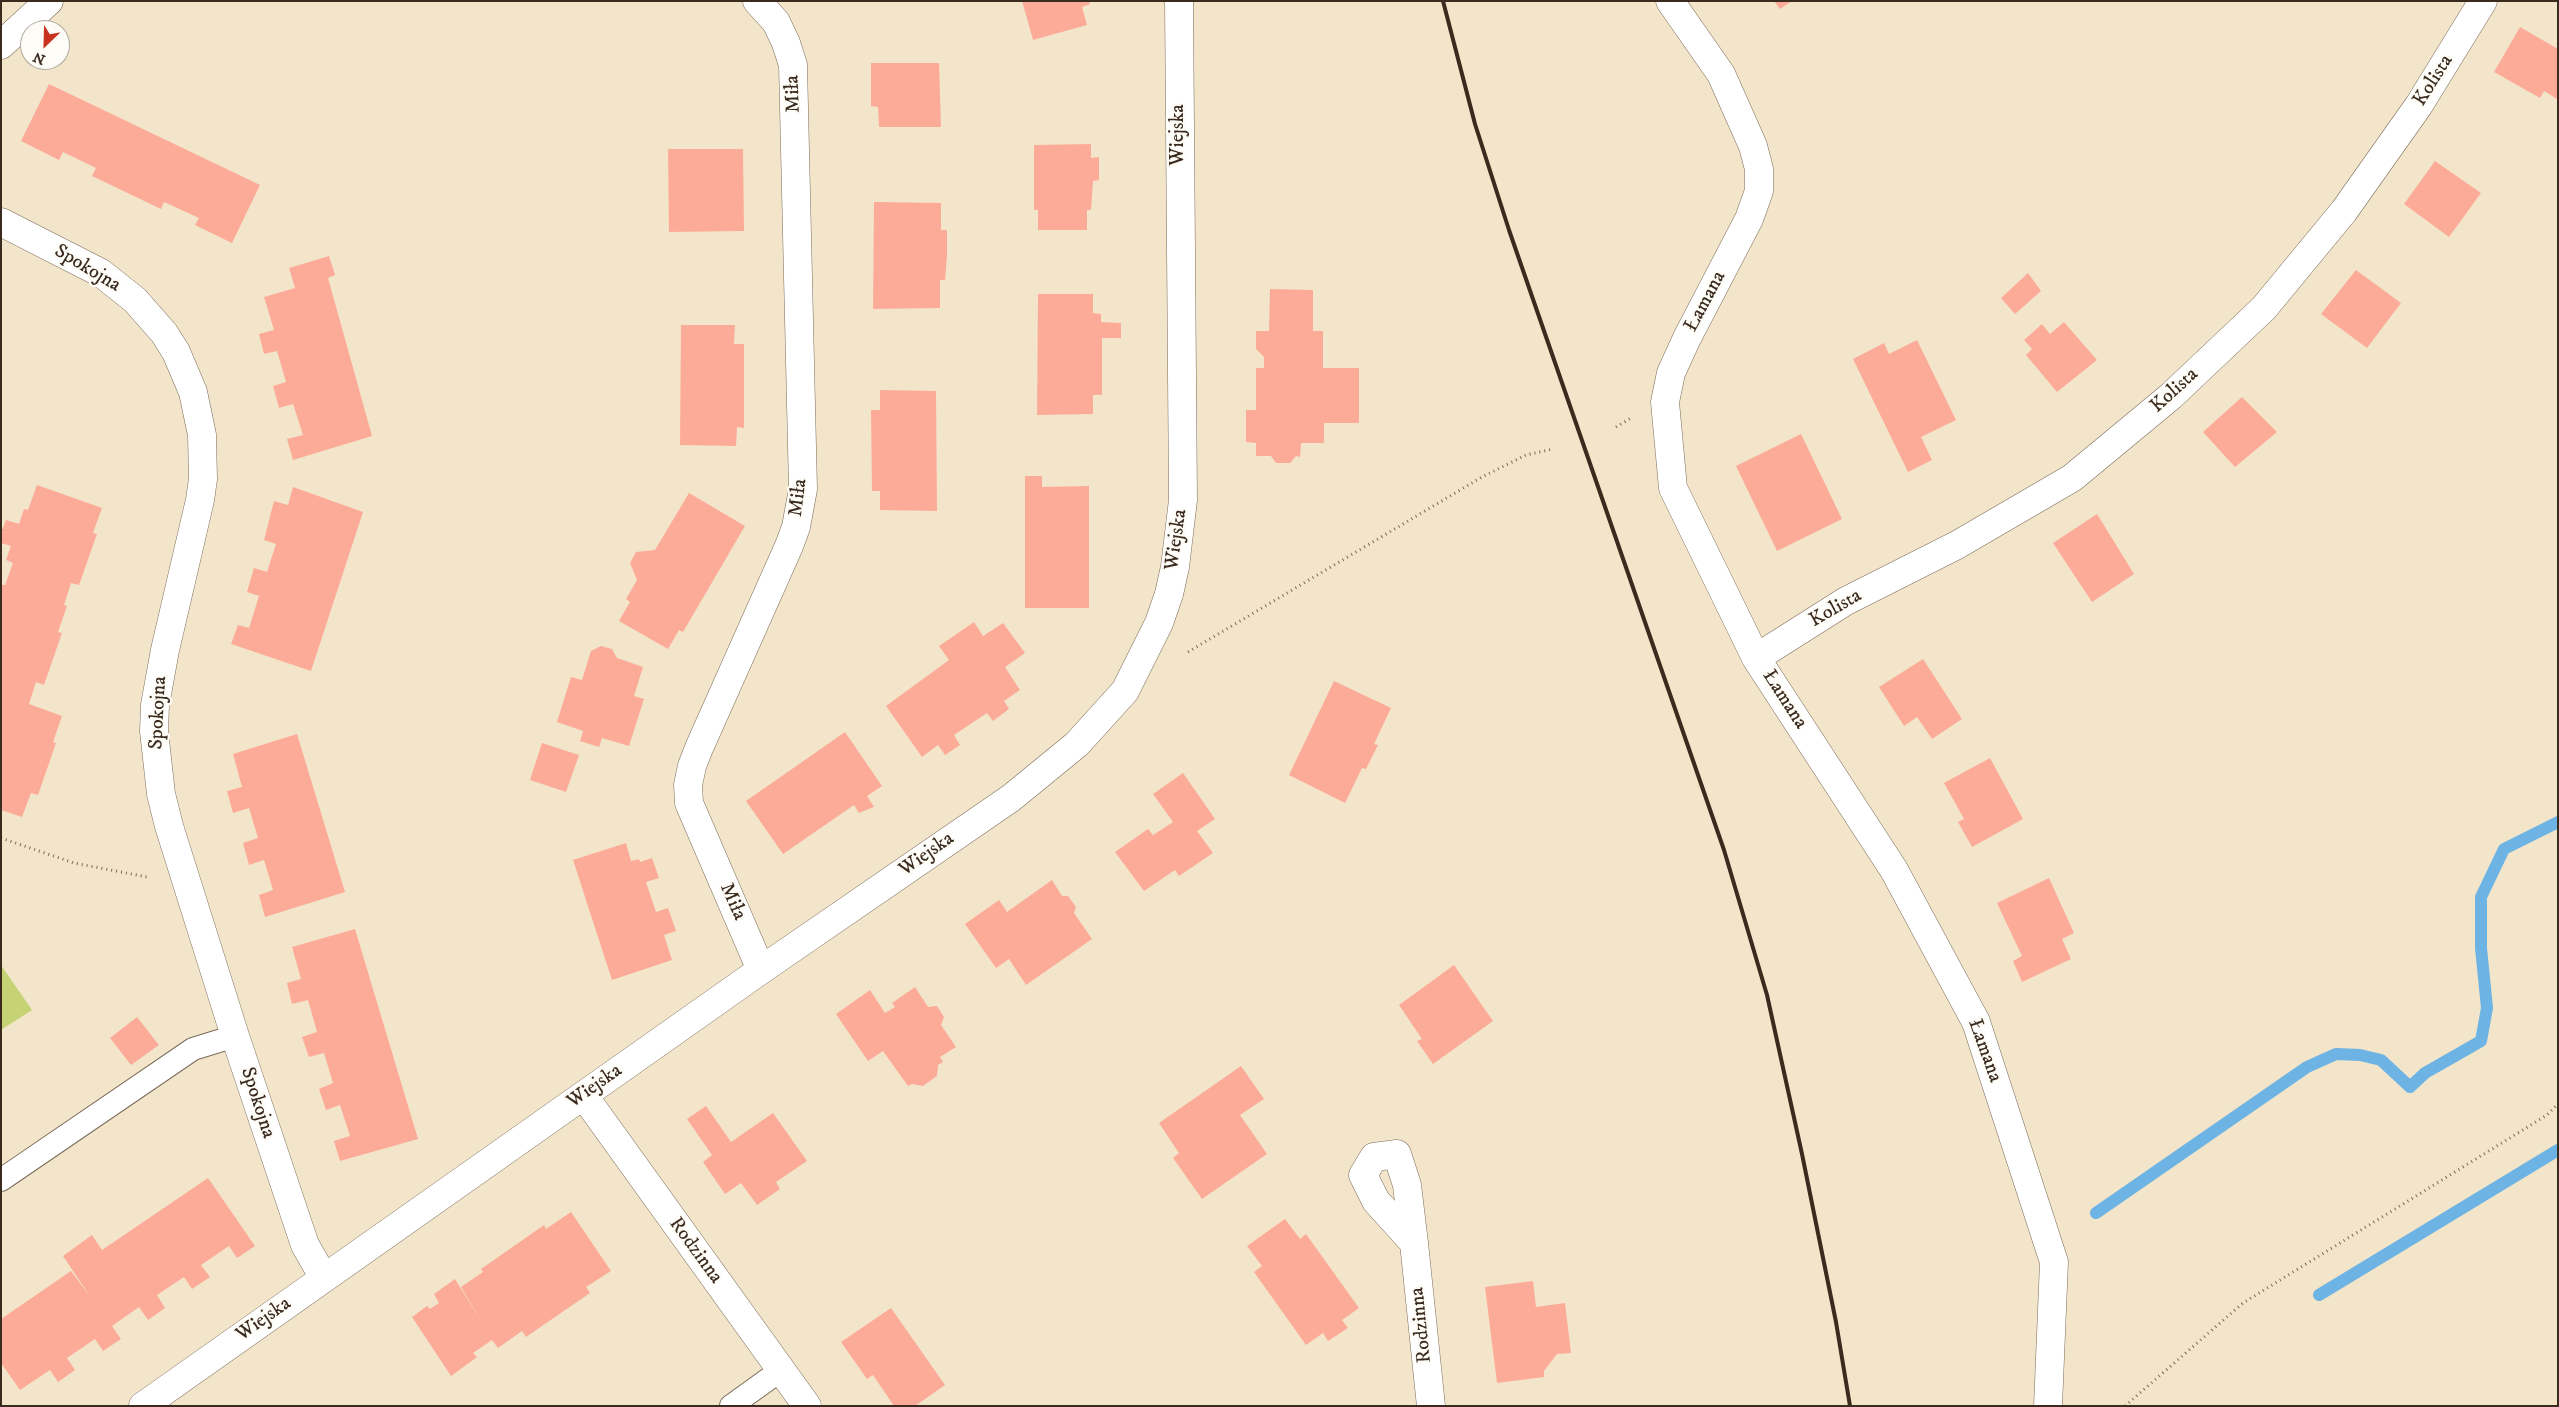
<!DOCTYPE html>
<html>
<head>
<meta charset="utf-8">
<style>
	body { margin:0 }
	#map { position:relative; width:2559px; height:1407px; overflow:hidden; background:#f2e5ca; font-family:"IM FELL DW Pica",serif }
	canvas { display:block }
	.frame { position:absolute; inset:0; border:2px solid #3b2a1e; pointer-events:none }
	.north { position:absolute; left:20px; top:20px; width:50px; height:50px; box-sizing:border-box; background:#fdfcf7; border:1px solid #afa8a0; border-radius:50%; rotate:204deg; font-size:14px; font-weight:700; line-height:20px; text-align:center; color:#3b2a1e }
	.north::after { content:''; display:block; margin:auto; width:18px; height:22px; background:#c8321e; clip-path:polygon(50% 0,100% 100%,50% 72%,0 100%) }
</style>
</head>
<body>
<div id="map">
<canvas width="2559" height="1407"></canvas>
<div class="frame"></div>
<div class="north">N</div>
</div>
<script>
const ctx = document.querySelector('canvas').getContext('2d');
ctx.lineJoin = 'round';
function fillPath(path, color) { ctx.fillStyle = color; ctx.fill(path, 'evenodd'); }
const poly = rows => new Path2D(rows.map(r => 'M' + r).join(''));
function stroke(path, color, width, dash) { ctx.strokeStyle = color; ctx.lineWidth = width; ctx.lineCap = dash ? 'butt' : 'round'; ctx.setLineDash(dash || []); ctx.stroke(path); }
function write(font, color, halo, rows, align = 'center') {
  ctx.font = font + ' "IM FELL DW Pica",serif'; ctx.lineWidth = 4.5; ctx.setLineDash([]); ctx.textBaseline = 'middle'; ctx.strokeStyle = halo; ctx.fillStyle = color; for (const [text, x, y, turn = 0] of rows) {
    ctx.save(); ctx.translate(x, y); ctx.rotate((+turn || 0) * Math.PI / 180); ctx.textAlign = isNaN(turn) ? turn : align; if (halo) ctx.strokeText(text, 0, 0); ctx.fillText(text, 0, 0); ctx.restore();
  }
}
fillPath(poly([
	[1,965,32,1010,1,1030]
]), '#c6d375');
stroke(poly([
	[2096,1213,2307,1067,2336,1054,2360,1055,2381,1060,2410,1087,2425,1073,2481,1041,2487,1008,2481,948,2481,897,2504,849,2558,822],
	[2319,1295,2558,1150]
]), '#6db3e4', 12);
fillPath(poly([
	[1022,1,1089,1,1090,4,1082,7,1087,25,1033,40],
	[1774,1,1792,1,1780,9],
	[2520,27,2558,49,2557,99,2544,91,2540,98,2494,72],
	[871,63,939,63,941,127,879,127,878,107,871,106],
	[49,84,260,185,232,243,195,225,199,218,164,202,161,209,92,176,96,168,63,152,59,160,21,141],
	[1091,144,1091,158,1099,157,1099,180,1093,181,1091,210,1087,210,1087,230,1038,230,1038,210,1034,210,1034,145],
	[668,149,743,149,744,231,669,232],
	[2435,161,2481,193,2449,237,2404,204],
	[874,202,941,203,941,230,947,230,947,256,945,280,940,280,940,308,873,309],
	[329,256,335,275,328,278,372,436,293,460,287,439,303,435,293,404,279,408,273,386,286,382,277,351,264,354,259,334,274,330,264,297,295,288,289,268],
	[2356,270,2401,303,2367,348,2321,314],
	[2028,273,2041,291,2015,314,2001,298],
	[1270,289,1313,290,1313,331,1323,331,1323,368,1359,368,1359,423,1324,423,1324,443,1301,443,1300,457,1296,456,1290,463,1276,463,1271,456,1256,456,1256,443,1246,442,1246,410,1256,410,1256,368,1264,368,1264,357,1256,349,1256,331,1269,331],
	[1038,294,1093,294,1093,313,1101,314,1101,322,1121,323,1121,338,1102,338,1102,395,1093,395,1093,414,1037,415],
	[2064,322,2097,360,2057,392,2026,355,2032,349,2024,340,2042,324,2050,334],
	[681,325,735,325,734,344,744,344,744,428,737,427,736,446,680,445],
	[1917,340,1956,420,1921,437,1932,460,1908,472,1853,359,1884,343,1889,354],
	[880,390,936,391,937,511,880,510,880,491,872,491,871,410,880,410],
	[2242,397,2277,432,2235,467,2203,432],
	[1801,434,1842,519,1777,551,1736,466],
	[1025,476,1042,476,1042,487,1089,486,1089,608,1025,608],
	[37,485,102,508,93,533,97,534,79,585,71,583,64,605,67,606,58,632,62,633,44,685,36,682,29,704,62,716,53,742,56,743,38,795,31,793,22,817,1,810,1,585,5,585,13,563,6,560,11,546,1,543,1,533,6,520,19,524,24,509,28,510],
	[293,487,363,512,311,671,231,644,238,625,249,628,259,596,247,592,254,568,267,572,276,544,264,540,274,501,288,505],
	[689,493,745,526,683,632,679,630,668,649,619,621,630,602,626,599,637,580,630,563,636,552,655,550],
	[2097,514,2134,574,2092,602,2053,543],
	[974,622,983,636,1003,623,1025,653,1005,667,1020,690,1004,701,1009,709,993,721,987,713,954,735,960,745,945,755,938,745,922,757,886,706,949,660,939,646],
	[601,646,612,649,617,658,643,667,634,696,644,699,629,746,602,738,599,747,580,741,583,731,557,722,571,677,582,680,591,651],
	[1923,659,1962,719,1932,739,1917,717,1904,726,1879,687],
	[1334,681,1391,708,1374,744,1378,745,1366,769,1362,768,1345,803,1289,775],
	[845,732,882,786,867,796,874,807,859,813,854,805,783,854,746,801],
	[297,734,345,892,265,917,259,895,273,890,264,860,249,865,243,843,258,838,249,808,233,813,227,791,242,787,233,754],
	[542,743,579,755,566,792,530,780],
	[1990,758,2023,819,1972,847,1958,822,1964,819,1944,783],
	[1183,773,1215,819,1197,831,1213,853,1179,876,1175,870,1144,891,1115,852,1148,829,1153,835,1173,822,1153,794],
	[626,843,631,861,639,859,640,862,652,858,659,878,646,882,656,912,668,908,676,931,664,935,672,960,612,980,573,860],
	[2049,878,2074,933,2062,939,2071,959,2022,982,2013,961,2022,956,1997,903],
	[1052,880,1062,896,1068,896,1076,907,1074,913,1092,939,1026,985,1009,959,996,968,965,924,999,900,1007,912],
	[355,929,418,1139,340,1161,334,1141,350,1136,340,1105,326,1110,319,1089,333,1083,324,1053,309,1057,302,1037,317,1032,308,1000,292,1004,287,983,301,979,292,947],
	[1454,965,1493,1021,1433,1064,1417,1041,1422,1039,1399,1005],
	[915,987,928,1007,937,1006,944,1017,941,1025,956,1047,940,1057,943,1062,938,1065,937,1076,923,1086,912,1084,908,1086,883,1051,868,1061,836,1014,870,990,885,1013,895,1007,892,1003],
	[137,1017,159,1045,131,1065,110,1038],
	[1241,1066,1264,1099,1240,1115,1267,1154,1202,1199,1173,1158,1179,1153,1159,1123],
	[706,1106,731,1142,773,1113,807,1161,776,1182,780,1189,757,1205,741,1183,725,1194,703,1162,712,1155,687,1119],
	[208,1178,255,1246,237,1258,229,1246,201,1265,210,1277,192,1289,184,1277,157,1295,165,1308,148,1320,139,1307,112,1326,121,1339,103,1351,95,1339,67,1358,75,1370,58,1382,50,1370,20,1390,1,1363,1,1319,71,1271,91,1298,63,1256,92,1235,102,1250],
	[571,1212,611,1271,586,1287,590,1293,526,1337,522,1331,498,1348,492,1340,473,1353,477,1357,451,1376,412,1317,427,1306,430,1309,439,1303,434,1294,455,1279,481,1321,461,1287,483,1272,481,1269,544,1225,546,1229],
	[1285,1219,1300,1239,1306,1234,1359,1308,1342,1320,1348,1328,1328,1341,1323,1333,1306,1345,1254,1272,1262,1266,1247,1246],
	[1533,1281,1536,1307,1565,1303,1571,1353,1557,1354,1544,1371,1544,1377,1497,1383,1485,1287],
	[891,1308,945,1385,915,1406,894,1406,873,1375,867,1379,841,1342]
]), '#fdab99');
const lane = poly([
	[1,1180,193,1049,235,1036],
	[731,1406,781,1370]
]);
const street = poly([
	[757,1,776,22,786,43,793,65,803,489,796,527,789,546,699,748,692,766,688,785,689,803,761,970],
	[1670,1,1721,74,1753,146,1759,169,1759,191,1749,219,1687,338,1671,373,1665,402,1673,488,1756,658,1894,870,1976,1022,2054,1262,2048,1406],
	[1,45,49,1],
	[1,222,101,273,135,300,164,333,176,352,193,392,202,435,203,479,200,500,165,650,155,705,154,731,161,794,169,826,235,1036,305,1245,324,1278],
	[1756,658,1846,601,1957,545,2072,478,2171,396,2264,308,2344,211,2419,105,2483,1],
	[584,1096,807,1406],
	[1414,1243,1376,1201,1363,1175,1374,1157,1397,1154,1407,1185,1414,1243,1431,1406],
	[143,1406,761,970,1011,798,1077,744,1125,691,1159,623,1169,594,1175,567,1183,500,1179,1]
]);
stroke(lane, '#7b6b5a', 24);
stroke(street, '#7b6b5a', 29);
stroke(poly([
	[1616,427,1631,418],
	[1,530,2,531],
	[1188,652,1482,477,1526,455,1553,449],
	[1,838,74,863,147,877],
	[2125,1406,2243,1303,2547,1115,2558,1104]
]), '#7b6b5a', 3, [1, 4]);
stroke(lane, '#fff', 22);
stroke(street, '#fff', 28);
stroke(poly([
	[1443,1,1475,124,1509,230,1724,850,1767,995,1802,1154,1836,1322,1850,1406]
]), '#3b2a1e', 4);
write('20px', '#3b2a1e', '#fdfcf7', [
	["Kolista",2434,81,-58],
	["Miła",794,94,-92],
	["Wiejska",1179,135,-90],
	["Spokojna",87,269,31],
	["Łamana",1706,302,-62],
	["Kolista",2175,391,-42],
	["Miła",799,498,-83],
	["Wiejska",1177,540,-82],
	["Kolista",1836,609,-30],
	["Łamana",1784,700,57],
	["Spokojna",159,713,-87],
	["Wiejska",927,855,-35],
	["Miła",732,902,66],
	["Łamana",1984,1051,70],
	["Wiejska",595,1087,-35],
	["Spokojna",257,1103,72],
	["Rodzinna",695,1251,54],
	["Wiejska",264,1320,-35],
	["Rodzinna",1422,1325,-96]
]);
</script>
</body>
</html>
